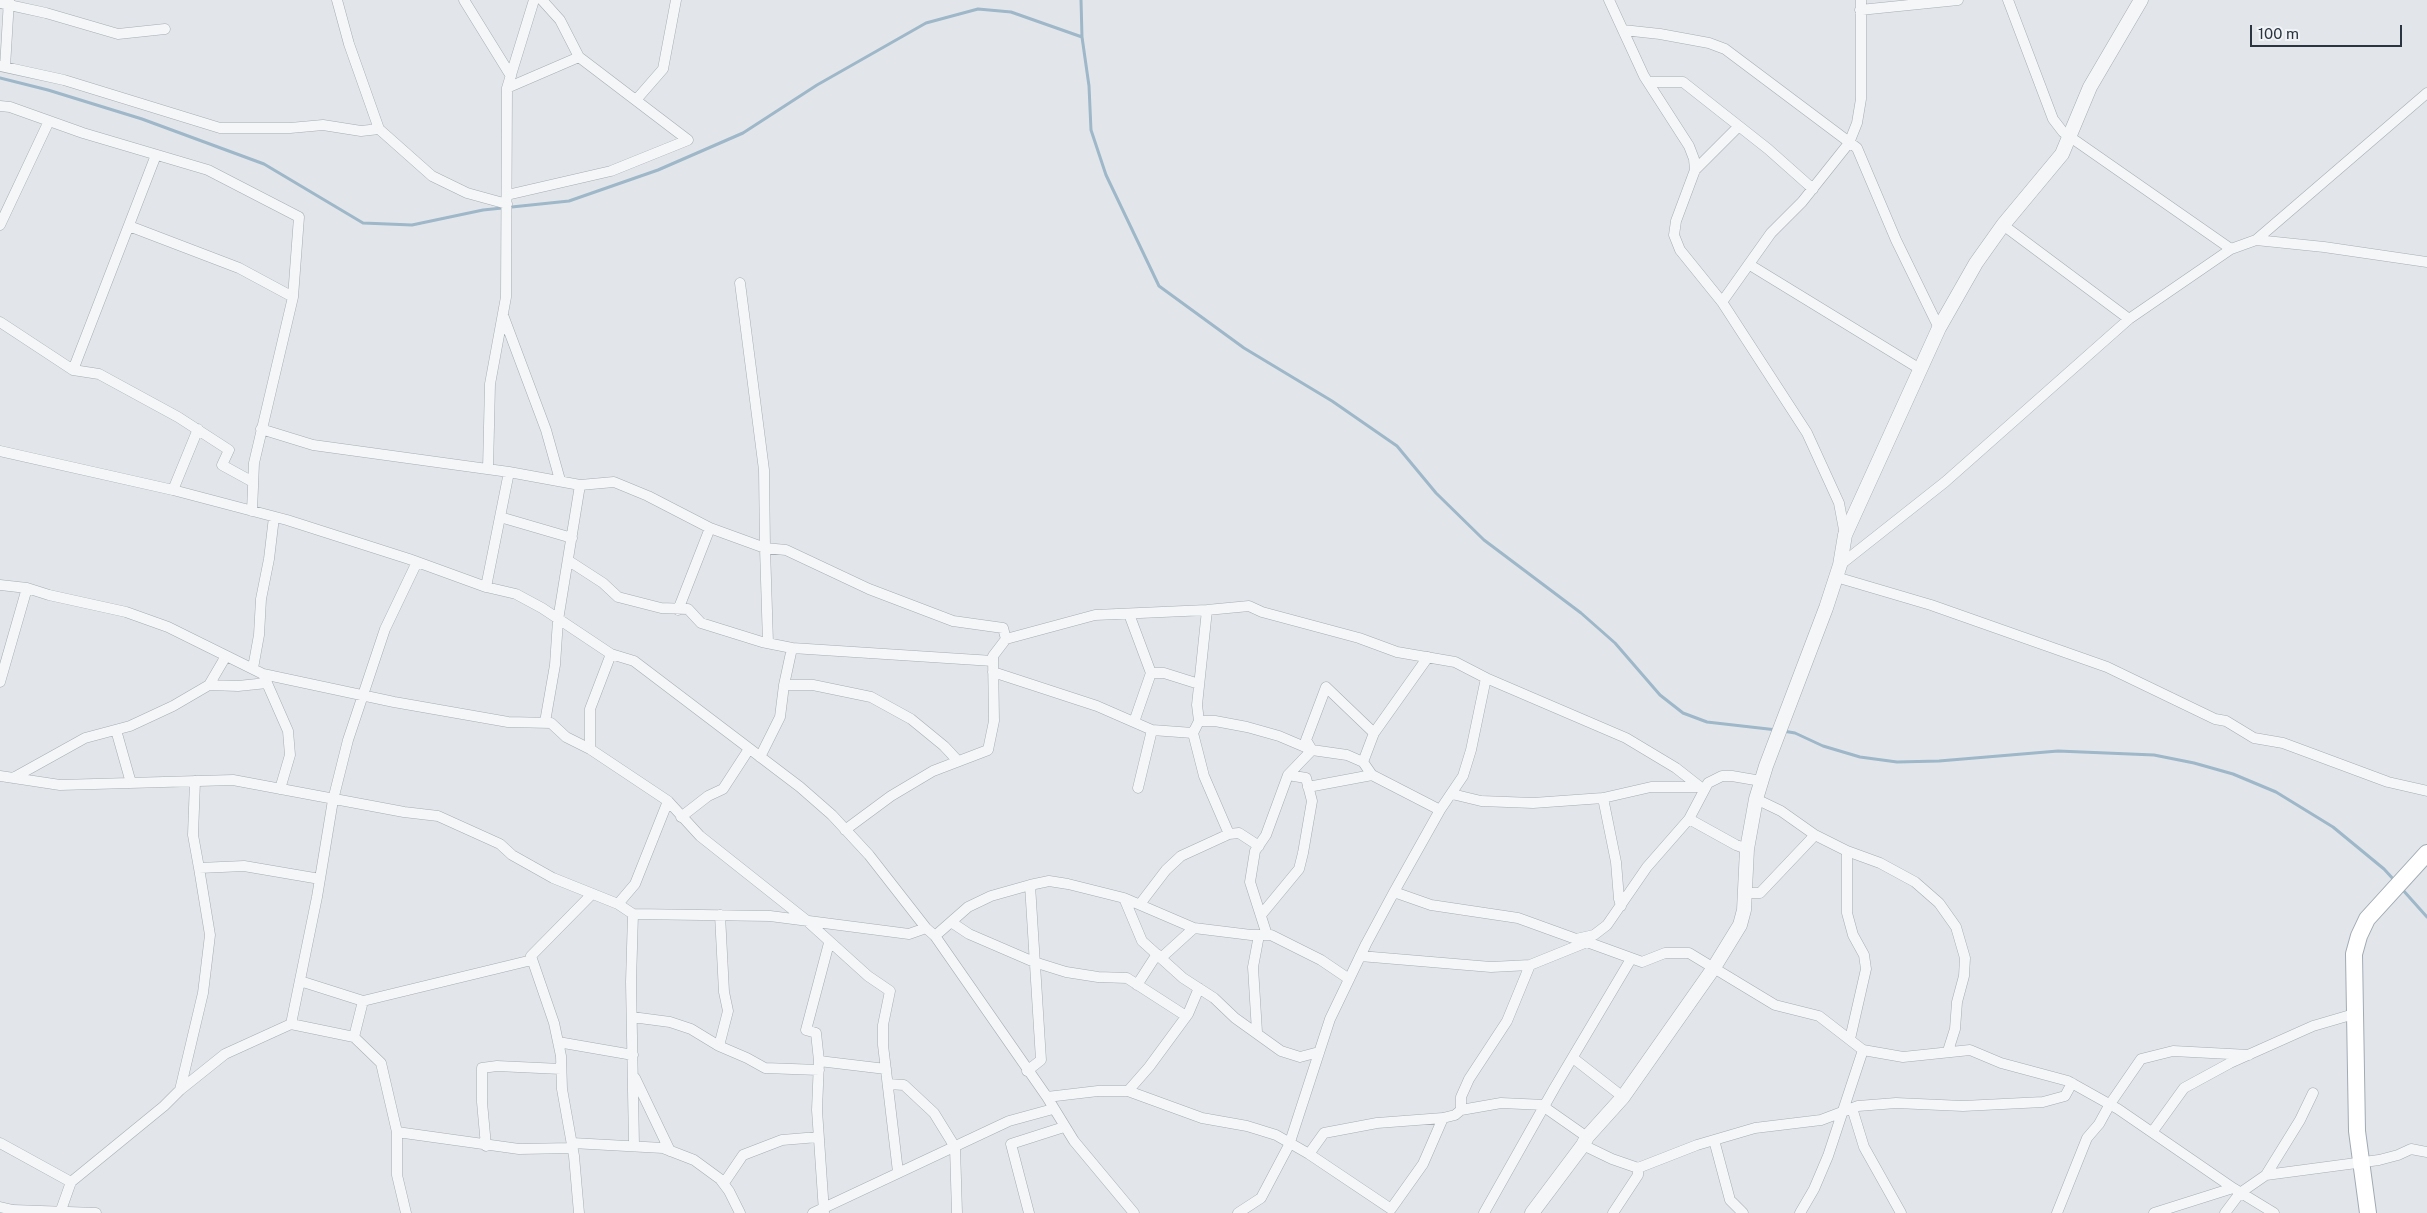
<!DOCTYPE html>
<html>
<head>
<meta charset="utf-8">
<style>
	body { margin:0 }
	#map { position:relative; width:2427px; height:1213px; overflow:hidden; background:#e2e6ea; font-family:"Public Sans",sans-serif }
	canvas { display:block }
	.scale { position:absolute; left:2250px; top:25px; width:152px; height:22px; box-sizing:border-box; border:2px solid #2a3541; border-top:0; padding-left:6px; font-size:15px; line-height:18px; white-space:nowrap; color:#2a3541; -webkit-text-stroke:4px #f1f4f7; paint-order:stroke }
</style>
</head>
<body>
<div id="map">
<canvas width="2427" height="1213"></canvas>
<div class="scale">100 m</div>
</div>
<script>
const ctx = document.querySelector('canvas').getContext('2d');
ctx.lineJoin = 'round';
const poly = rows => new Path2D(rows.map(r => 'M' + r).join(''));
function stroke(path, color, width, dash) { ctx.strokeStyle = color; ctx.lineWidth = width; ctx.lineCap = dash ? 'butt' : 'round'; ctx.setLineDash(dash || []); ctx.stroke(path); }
stroke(poly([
	[1081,0,1082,37,1089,86,1091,130,1106,175,1159,286,1244,348,1332,401,1397,446,1436,493,1484,540,1581,613,1615,643,1660,695,1683,713,1707,722,1777,730],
	[0,78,48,90,142,119,264,164,363,223,412,225,483,210,569,201,658,170,743,133,817,85,926,23,978,9,1011,12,1082,37],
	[1783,731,1795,733,1823,746,1860,757,1897,762,1939,761,2058,751,2154,755,2194,763,2233,774,2276,792,2333,827,2384,869,2395,881],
	[2402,889,2427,917]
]), '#9eb7c9', 3);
const minor = poly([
	[337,0,349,44,379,129,432,176,467,193,507,204],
	[464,0,511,76],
	[542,0,560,20,579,57],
	[1609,0,1644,76,1689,146,1694,159,1695,170,1676,221,1674,235,1680,250,1722,302,1807,433,1839,503,1845,535],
	[0,3,46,13,118,34,165,29],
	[1860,10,1958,0],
	[1623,30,1660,34,1709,43,1725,49,1857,148,1896,240,1939,328],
	[0,66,64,80,220,128,290,128,323,125,361,131,379,129],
	[5,67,9,0],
	[1648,82,1683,82,1768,149,1813,189],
	[636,100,663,69,676,0],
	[0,106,10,107,83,133,208,170,299,217,293,297,254,463,252,511],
	[1695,170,1738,127],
	[507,195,611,171,688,140,579,57,507,88],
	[0,225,49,121],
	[2003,225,2129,319],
	[129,226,239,268,293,297],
	[2256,240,2427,93],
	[2231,249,2256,240,2324,247,2427,262],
	[1750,265,1920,369],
	[740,283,764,470,765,548,786,550,869,589,953,621,1003,628,1006,639],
	[1722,302,1771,233,1802,202,1849,143,1857,123,1861,99,1861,0],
	[503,315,546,430,560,480],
	[0,322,73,370,99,374,178,417,229,450,222,465,253,482],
	[73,370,156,155],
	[261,429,313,445,509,472],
	[0,451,173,490,287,520,409,559,486,587,516,594,542,608,611,654,634,661,800,787,832,815,869,855,926,928,935,936,1047,1097,1074,1141,1134,1213],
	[488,469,490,384,506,297,507,88,534,0],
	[173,490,198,429],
	[500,517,572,538],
	[569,561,603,583,618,597,661,608,688,609,701,623,762,642,792,648],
	[1840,565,1945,482,2129,319,2231,249,2063,132,2053,119,2008,0],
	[1836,577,1931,605,2107,667,2215,719,2226,721,2254,738,2283,743,2388,782,2427,791],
	[0,585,27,588,49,595,126,612,168,627,263,674,394,702,508,722,551,723,566,737,590,749,668,801,700,836,806,920,868,976,890,991,883,1025,883,1045,898,1172],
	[486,587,509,472,580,485],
	[678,610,710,528],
	[1129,614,1151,673,1134,722],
	[1428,657,1374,733,1363,762,1372,775,1440,810],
	[253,668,259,635,261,599,269,559,274,517],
	[993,672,1097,706,1152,730,1193,733,1199,721,1215,721,1247,727,1279,736,1312,750,1347,755,1363,762],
	[1151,673,1164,673,1199,684],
	[263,674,288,731,290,755,280,789],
	[0,682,27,588],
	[209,685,238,686,267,683],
	[784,685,813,685,871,697,911,719,944,746,958,761],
	[1199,721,1197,705,1207,610],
	[545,722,555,665,558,620,580,485,614,482,648,496,710,528,765,548,768,643],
	[116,730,131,783],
	[590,749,590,709,611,654],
	[760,757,780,717,784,685,792,648,993,661],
	[0,776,60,785,233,780,404,812,438,816,500,844,512,855,553,878,618,904,633,914,770,916,909,934,926,928],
	[13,778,85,738,130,726,173,706,209,685,226,656],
	[195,781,193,835,199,868,244,866,320,879],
	[1308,787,1372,775],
	[1138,788,1152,730],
	[1452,794,1481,801,1533,803,1603,798,1651,787,1700,787],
	[1603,798,1616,862,1619,899,1621,906],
	[1756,799,1781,811,1815,835,1847,851,1880,863,1915,882,1939,903,1956,927,1965,958,1964,976,1957,1002,1955,1029,1948,1051],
	[681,817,708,796,723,789,749,749],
	[1689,819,1736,845,1747,849],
	[845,830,891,796,933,771,988,750,994,721,993,656,1006,639,1095,615,1207,610,1249,606,1262,612,1359,638,1397,652,1455,662,1486,678,1626,738,1676,768,1704,790],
	[1229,834,1239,833,1259,846],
	[1847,851,1847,913,1853,935,1864,955,1866,969,1850,1039],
	[1394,892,1431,905,1518,918,1576,939,1594,935,1607,925,1647,867,1689,819,1708,783,1722,776,1732,776,1761,781],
	[1745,893,1760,893,1815,835],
	[1124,898,1194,928,1251,935,1271,935,1321,960,1349,979],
	[618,904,635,884,668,801],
	[1140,904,1166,870,1181,856,1229,834,1204,776,1193,733],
	[633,914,631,982,634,1145],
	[1261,915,1299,869,1303,853,1312,801,1306,778,1288,775],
	[951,922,969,934,1034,962,1066,972,1098,977,1127,978,1186,1016],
	[1267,935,1250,882,1255,851,1266,835,1288,775,1312,750,1306,740,1326,687,1374,733],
	[935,936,968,907,991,896,1030,885,1049,881,1068,884,1124,898,1142,941,1183,978,1214,998,1235,1018,1281,1051,1300,1057,1319,1052],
	[1360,956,1491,967,1530,965,1587,942,1642,962,1665,953,1689,953,1775,1005,1819,1016,1863,1050,1903,1057,1970,1050,2001,1063,2068,1081,2118,1109,2233,1188,2274,1213],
	[1161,958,1194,928],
	[300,981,363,1001],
	[1137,985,1157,954],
	[632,1017,670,1022,691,1029,719,1046,728,1011,724,992,720,915],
	[291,1024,354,1037],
	[1257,1032,1253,967,1259,935],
	[558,1042,633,1055],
	[719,1046,747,1058,765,1068,819,1070],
	[1573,1058,1623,1097],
	[819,1061,816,1033,806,1030,829,943],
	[1027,1071,1041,1060,1030,885],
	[635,1078,670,1151],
	[888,1084,904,1085,934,1113,955,1147,957,1213],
	[180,1090,203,993,210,935,199,868],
	[1128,1091,1149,1067,1188,1014,1199,988],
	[1047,1097,1098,1091,1128,1091,1202,1118,1247,1126,1276,1135,1309,1154,1391,1209,1423,1164,1443,1118],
	[1852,1108,1864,1147,1901,1213],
	[1461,1110,1461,1097,1469,1079,1507,1021,1530,965],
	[2153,1131,2184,1088,2230,1063,2313,1026,2354,1014],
	[397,1132,519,1149,572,1148],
	[1714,1140,1730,1200,1743,1213],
	[0,1143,71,1182],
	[572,1143,663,1148,694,1160,720,1179,729,1191,740,1213],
	[1583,1145,1612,1159,1638,1168,1697,1145,1755,1128,1821,1120,1858,1106,1896,1103,1963,1106,2043,1102,2065,1096,2072,1083],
	[486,1146,482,1102,482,1068,497,1066,561,1069],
	[1309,1154,1324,1133,1377,1123,1443,1118,1455,1115,1461,1110,1501,1103,1545,1105,1547,1109,1587,1137],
	[2266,1175,2300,1120,2313,1093],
	[724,1183,743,1155,782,1140,818,1137],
	[0,1207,13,1210,96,1213],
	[824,1212,817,1110,819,1061,886,1069],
	[60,1213,71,1182,164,1106,180,1090,225,1054,291,1024,317,897,333,800,348,740,385,629,417,562],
	[406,1213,397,1175,397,1132,381,1063,354,1037,363,1001,532,960],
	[579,1213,574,1156,562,1089,561,1056,554,1023,531,956,592,894],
	[813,1213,1009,1121,1053,1109],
	[1029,1213,1011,1144,1064,1127],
	[1238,1213,1261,1198,1289,1145,1330,1019,1366,944,1394,892,1440,810,1463,776,1471,750,1486,678],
	[1484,1213,1555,1087,1631,959],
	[1613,1213,1638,1175,1638,1168],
	[1800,1213,1814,1189,1828,1156,1863,1050],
	[2057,1213,2087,1138,2099,1124,2110,1104,2141,1059,2173,1051,2249,1055],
	[2154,1213,2233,1188],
	[2225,1213,2240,1193,2266,1175,2379,1160,2398,1155,2411,1149,2427,1152]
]);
const tertiary = poly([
	[1532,1213,1583,1145,1587,1137,1623,1097,1713,969,1740,925,1744,910,1747,849,1756,799,1766,766,1826,608,1840,565,1845,535,1939,328,1976,263,2003,225,2062,154,2090,87,2141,0]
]);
const primary = poly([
	[2368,1213,2357,1131,2354,954,2359,936,2367,919,2427,853]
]);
stroke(minor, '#a7adb4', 11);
stroke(tertiary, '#a7adb4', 15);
stroke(primary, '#a1abb5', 18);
stroke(minor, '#f4f6f8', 10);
stroke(tertiary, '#f4f6f8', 14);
stroke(primary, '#fff', 16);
</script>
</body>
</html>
